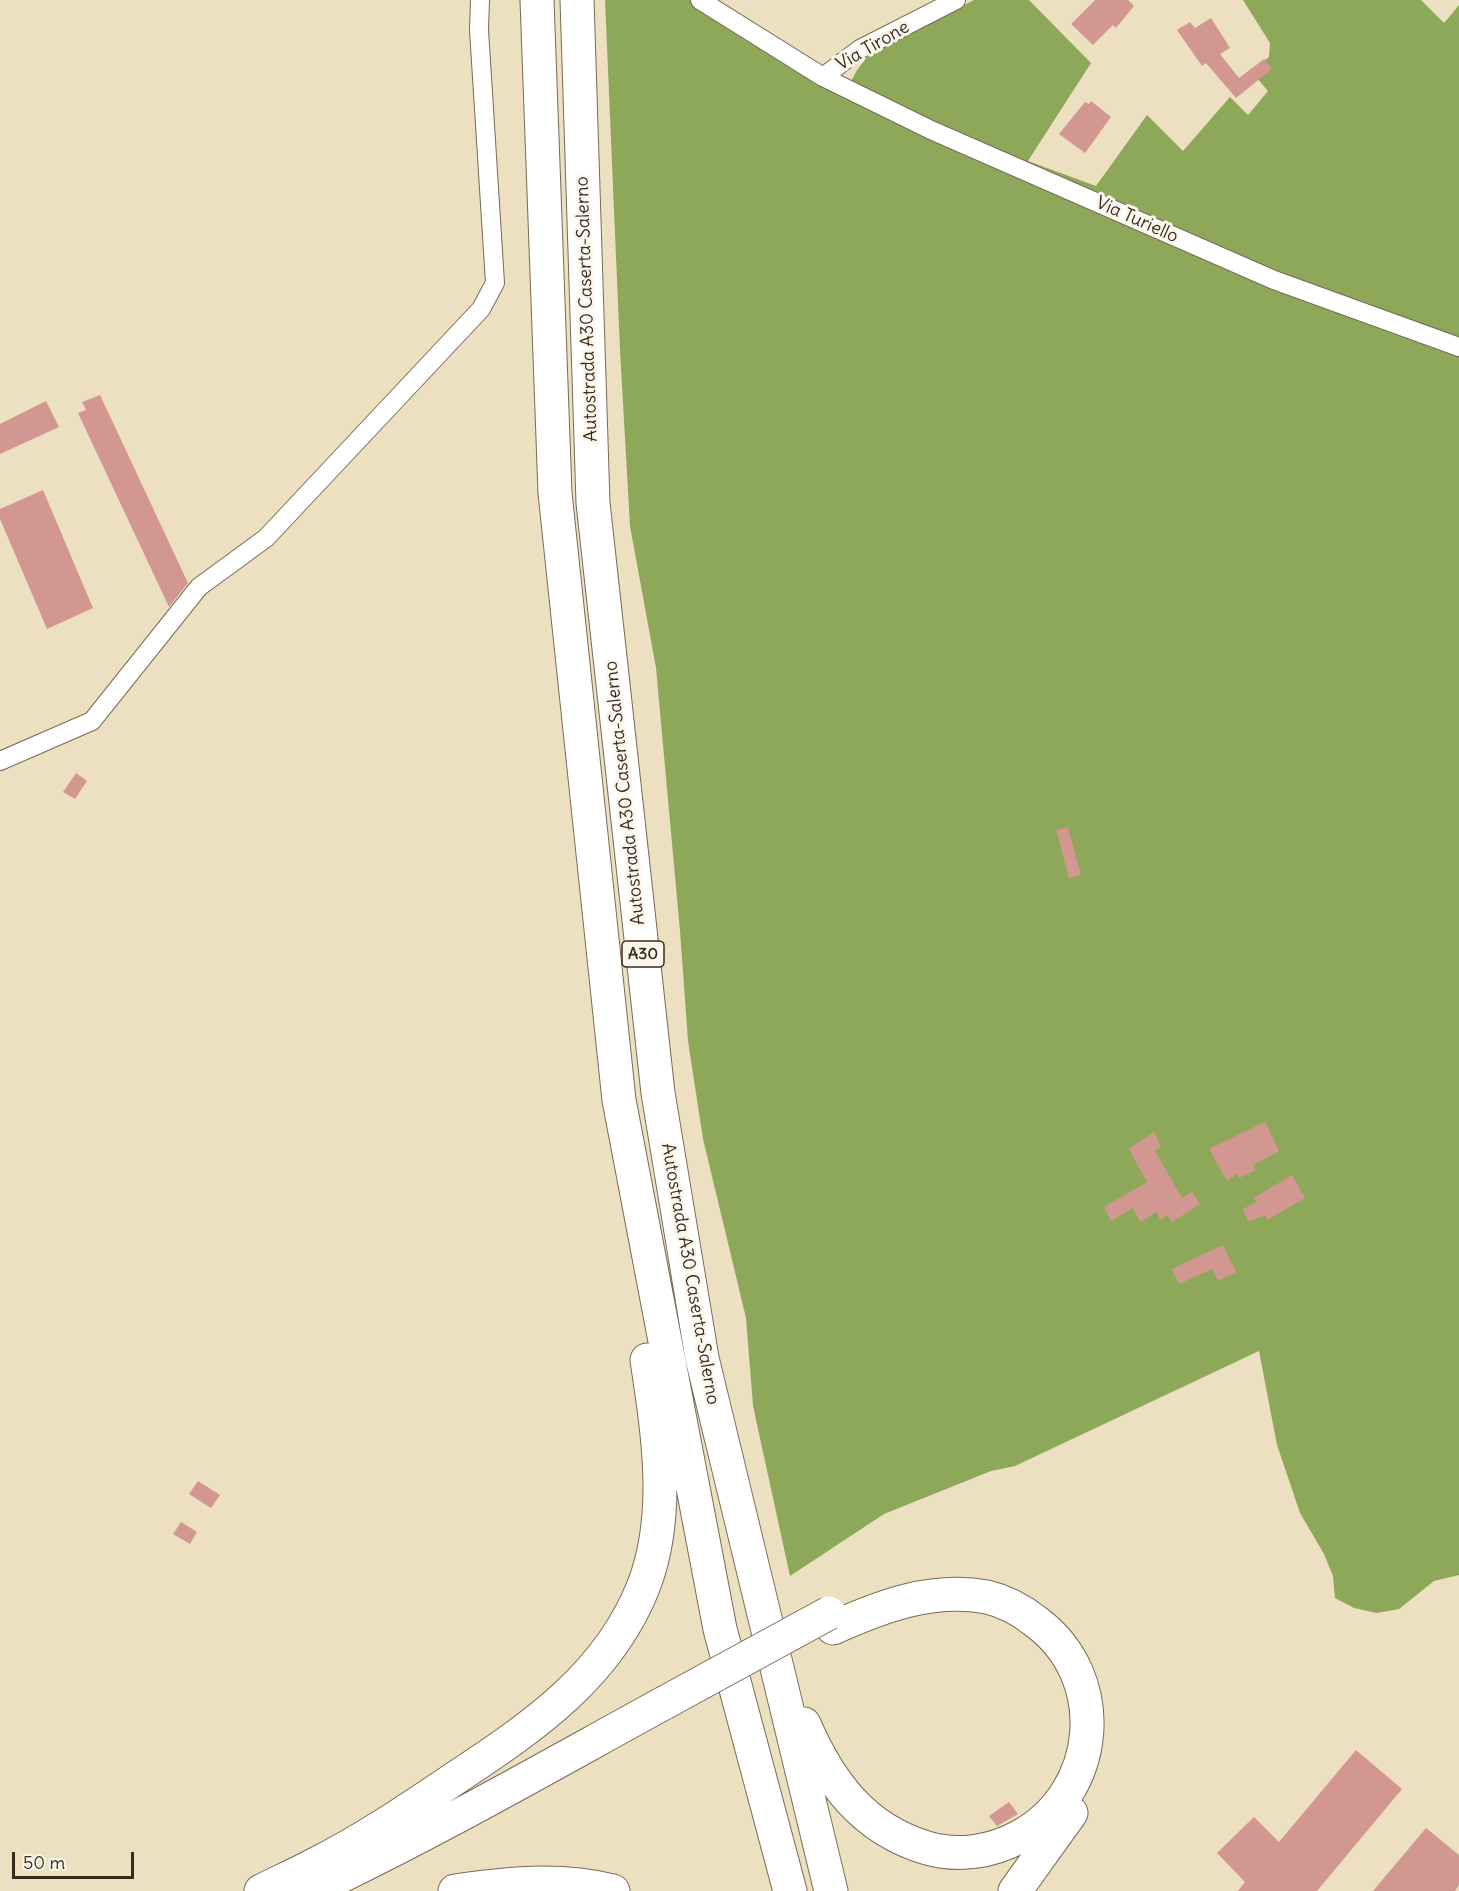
<!DOCTYPE html>
<style>
body{margin:0}
#map{position:relative;width:1459px;height:1891px;overflow:hidden;background:#ece0c0;font-family:Delius,sans-serif}
canvas{display:block}
.scale{position:absolute;left:12px;top:1852px;width:122px;height:27px;box-sizing:border-box;border:3px solid #3b2a1e;border-top:0;padding-left:8px;font-size:18px;line-height:21px;white-space:nowrap;color:#3b2a1e;-webkit-text-stroke:4px #fbf7ec;paint-order:stroke}
</style>
<div id="map">
<canvas width="1459" height="1891"></canvas>
<div class="scale">50 m</div>
</div>
<script>
const g = document.querySelector('canvas').getContext('2d');
g.lineJoin = 'round';
function fill(path, color) { g.fillStyle = color; g.fill(path, 'evenodd'); }
function strokePath(path, color, width, dash) { g.strokeStyle = color; g.lineWidth = width; g.lineCap = dash ? 'butt' : 'round'; g.setLineDash(dash || []); g.stroke(path); }
function drawText(font, color, halo, rows, align = 'center') {
  g.font = font + ' Delius,sans-serif'; g.lineWidth = 6; g.setLineDash([]); g.textBaseline = 'middle'; g.strokeStyle = halo; g.fillStyle = color; for (const [text, x, y, turn = 0] of rows) {
    g.save(); g.translate(x, y); g.rotate((+turn || 0) * Math.PI / 180); g.textAlign = isNaN(turn) ? turn : align; if (halo) g.strokeText(text, 0, 0); g.fillText(text, 0, 0); g.restore();
  }
}
fill(new Path2D(`
 M 605,0 L 697,0 L 845,93 L 857,70 L 871,52 L 974,0 L 1029,0 L 1091,63 L 1028,161 L 1096,186 L 1147,115 L 1183,151 L 1230,97 L 1248,115 L 1268,91 L 1251,71 L 1269,57 L 1270,43 L 1243,0 L 1421,0 L 1444,23 L 1459,5 L 1459,1575 L 1434,1581 L 1399,1609 L 1377,1613 L 1354,1608 L 1335,1598 L 1333,1576 L 1324,1554 L 1300,1513 L 1277,1445 L 1259,1351 L 1015,1466 L 991,1471 L 884,1514 L 790,1576 L 753,1406 L 746,1318 L 703,1139 L 688,1041 L 680,931 L 656,668 L 630,526 L 620,350 Z`), '#8ea85a');
fill(new Path2D(`
 M 1095,0 L 1128,0 L 1134,6 L 1116,28 L 1113,25 L 1093,45 L 1071,24 Z
 M 1211,18 L 1230,48 L 1220,54 L 1239,78 L 1264,59 L 1272,69 L 1236,98 L 1206,63 L 1202,66 L 1177,30 L 1190,22 L 1195,28 Z
 M 1091,101 L 1111,117 L 1085,153 L 1059,134 L 1085,102 L 1089,104 Z
 M 100,395 L 188,583 L 169,607 L 78,413 L 86,410 L 82,402 Z
 M 46,401 L 59,427 L 0,454 L 0,424 Z
 M 43,490 L 93,608 L 47,629 L 0,519 L 0,509 Z
 M 76,773 L 87,781 L 75,799 L 63,792 Z
 M 1068,827 L 1081,875 L 1069,878 L 1056,830 Z
 M 1265,1122 L 1279,1151 L 1253,1165 L 1256,1170 L 1239,1178 L 1237,1174 L 1227,1181 L 1209,1149 Z
 M 1154,1132 L 1161,1147 L 1155,1151 L 1182,1198 L 1192,1192 L 1200,1204 L 1172,1222 L 1167,1215 L 1160,1220 L 1157,1212 L 1140,1222 L 1133,1208 L 1111,1221 L 1104,1207 L 1147,1182 L 1129,1149 Z
 M 1292,1175 L 1305,1198 L 1267,1220 L 1265,1215 L 1248,1222 L 1243,1209 L 1257,1202 L 1254,1198 Z
 M 1223,1245 L 1236,1272 L 1218,1281 L 1212,1269 L 1179,1284 L 1172,1269 Z
 M 198,1481 L 220,1495 L 211,1508 L 189,1494 Z
 M 181,1522 L 197,1532 L 190,1544 L 173,1534 Z
 M 1356,1750 L 1402,1789 L 1317,1891 L 1238,1891 L 1245,1882 L 1217,1853 L 1254,1817 L 1279,1842 Z
 M 1009,1802 L 1018,1814 L 997,1826 L 989,1816 Z
 M 1426,1828 L 1459,1855 L 1459,1885 L 1455,1891 L 1373,1891 Z`), '#d39791');
const minor = new Path2D(`
 M 700,0 L 823,77 L 931,130 L 1274,280 L 1459,347
 M 823,77 L 860,49 L 956,0
 M 0,761 L 92,721 L 199,587 L 266,538 L 481,309 L 495,283 L 479,30 L 480,0`);
const motorway = new Path2D(`
 M 537,0 L 555,493 L 619,1100 L 720,1629 L 790,1891
 M 577,0 L 593,503 L 658,1093 L 702,1358 L 831,1891
 M 804,1724 C 829,1782 863,1829 927,1848 C 958,1857 991,1852 1019,1837 C 1101,1793 1112,1677 1035,1621 C 1021,1610 1004,1601 987,1597 C 932,1587 882,1606 833,1628
 M 261,1891 C 279,1882 297,1874 314,1865 C 364,1840 411,1808 457,1777 C 534,1726 609,1675 644,1585 C 671,1514 658,1433 647,1360
 M 310,1891 C 431,1834 547,1767 664,1703
 M 455,1891 C 508,1883 560,1878 613,1891
 M 1015,1891 L 1071,1813`);
strokePath(minor, '#796a57', 20);
strokePath(motorway, '#796a57', 35);
strokePath(minor, '#fff', 18);
strokePath(motorway, '#fff', 33);
const motorwayBridge = new Path2D(`
 M 664,1703 L 829,1613`);
strokePath(motorwayBridge, '#796a57', 35, []);
strokePath(motorwayBridge, '#fff', 33);
for (const [x, y, w] of [
 [643,954,42]
]) { const box = new Path2D(); box.roundRect(x - w / 2, y - 13, w, 26, 4.5); g.fillStyle = '#fbf7ec'; g.fill(box); strokePath(box, '#3b2a1e', 1.5); }
drawText('bold 16px', '#3b2a1e', null, [
 ["A30",643,954]
]);
drawText('18px', '#3b2a1e', '#fbf7ec', [
 ["Via Tirone",873,46,-30],
 ["Via Turiello",1137,220,24],
 ["Autostrada A30 Caserta-Salerno",587,309,-92],
 ["Autostrada A30 Caserta-Salerno",625,793,-96],
 ["Autostrada A30 Caserta-Salerno",690,1274,80]
]);
</script>
